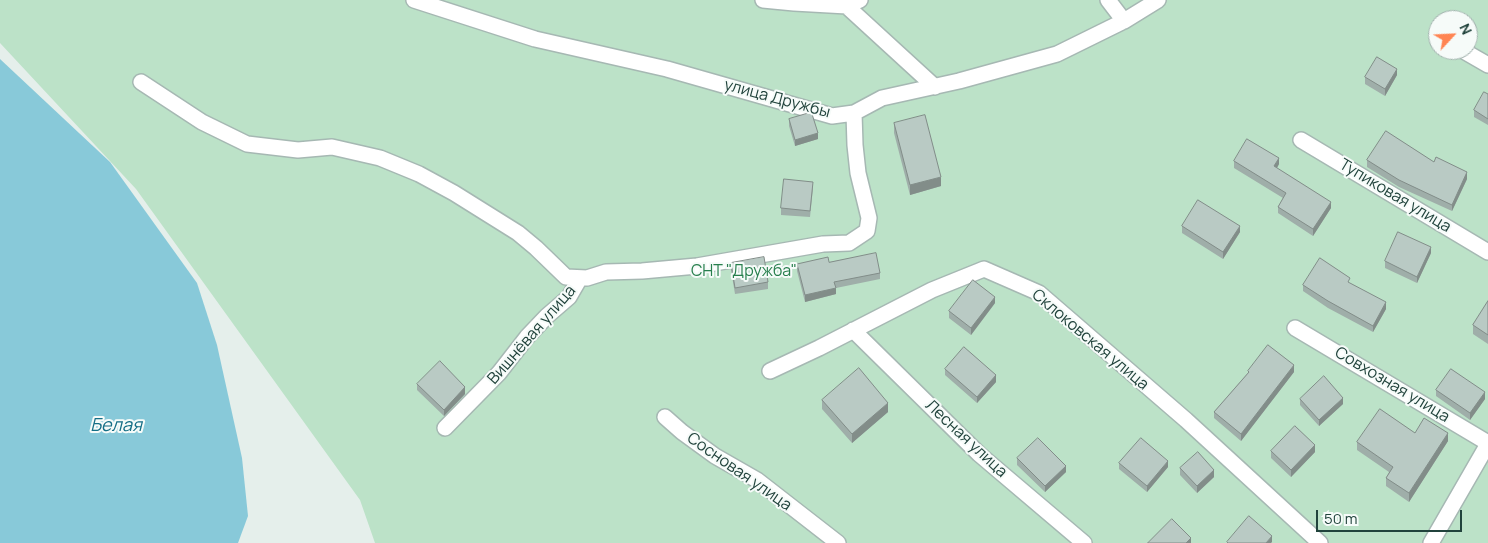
<!DOCTYPE html>
<meta charset="utf-8">
<style>
body{margin:0}
#map{position:relative;width:1488px;height:543px;overflow:hidden;background:#e5efeb;font-family:Manrope,sans-serif}
canvas{display:block}
.north{position:absolute;left:1428px;top:10px;width:50px;height:50px;box-sizing:border-box;background:#f6fbf9;border:1px solid #a1b1ad;border-radius:50%;rotate:65deg;font-size:14px;font-weight:700;line-height:20px;text-align:center;color:#21433c}
.north::after{content:'';display:block;margin:auto;width:18px;height:22px;background:#ff8553;clip-path:polygon(50% 0,100% 100%,50% 72%,0 100%)}
.scale{position:absolute;left:1316px;top:510px;width:146px;height:22px;box-sizing:border-box;border:2px solid #21433c;border-top:0;padding-left:6px;font-size:15px;line-height:18px;white-space:nowrap;color:#21433c;-webkit-text-stroke:4px #f6fbf9;paint-order:stroke}
</style>
<div id="map">
<canvas width="1488" height="543"></canvas>
<div class="north">N</div>
<div class="scale">50 m</div>
</div>
<script>
const g = document.querySelector('canvas').getContext('2d');
g.lineJoin = 'round';
function fill(path, color) { g.fillStyle = color; g.fill(path, 'evenodd'); }
function strokePath(path, color, width, dash) { g.strokeStyle = color; g.lineWidth = width; g.lineCap = dash ? 'butt' : 'round'; g.setLineDash(dash || []); g.stroke(path); }
function drawText(font, color, halo, rows, align = 'center') {
  g.font = font + ' Manrope,sans-serif'; g.lineWidth = 4; g.setLineDash([]); g.textBaseline = 'middle'; g.strokeStyle = halo; g.fillStyle = color; for (const [text, x, y, turn = 0] of rows) {
    g.save(); g.translate(x, y); g.rotate((+turn || 0) * Math.PI / 180); g.textAlign = isNaN(turn) ? turn : align; if (halo) g.strokeText(text, 0, 0); g.fillText(text, 0, 0); g.restore();
  }
}
fill(new Path2D(`
 M 0,0 L 1488,0 L 1488,543 L 375,543 L 360,500 L 136,189 L 0,43 ZM 1438,20 L 1468,20 L 1468,50 L 1438,50 Z`), '#bce2c8');
fill(new Path2D(`
 M 0,59 L 110,162 L 197,283 L 217,345 L 242,458 L 248,516 L 238,543 L 0,543 Z`), '#88c9d9');
const minor = new Path2D(`
 M 414,0 L 535,39 L 667,69 L 832,116 L 854,113 L 882,98 L 959,81 L 1057,54 L 1124,21 L 1158,0
 M 763,0 L 794,3 L 847,6 L 860,0
 M 840,0 L 935,87
 M 1108,0 L 1124,21
 M 1462,50 L 1488,65
 M 141,82 L 202,122 L 247,144 L 298,150 L 332,147 L 380,158 L 419,174 L 454,193 L 518,233 L 536,248 L 566,277 L 587,278 L 606,272 L 642,271 L 697,266 L 823,244 L 849,243 L 867,231 L 869,218 L 858,173 L 855,145 L 854,113
 M 1301,140 L 1488,252
 M 1295,328 L 1488,443
 M 853,330 L 979,454 L 1084,543
 M 770,371 L 819,348 L 932,290 L 984,269 L 1039,293 L 1186,420 L 1320,543
 M 665,417 L 682,432 L 715,456 L 757,480 L 838,543
 M 445,428 L 499,373 L 527,337 L 547,316 L 569,297 L 580,278
 M 1431,543 L 1488,444`);
strokePath(minor, '#a6b8b3', 18);
strokePath(minor, '#fff', 15);
fill(new Path2D(`
 M 1397,75 L 1385,96 L 1365,84 L 1365,77 Z
 M 1488,94 L 1488,125 L 1474,117 L 1474,110 Z
 M 789,119 L 818,139 L 795,146 L 789,126 Z
 M 894,123 L 941,186 L 910,195 L 894,133 Z
 M 1367,160 L 1467,179 L 1452,211 L 1399,187 L 1367,167 Z
 M 1234,161 L 1279,164 L 1277,168 L 1331,208 L 1313,236 L 1278,213 L 1278,207 L 1283,198 L 1234,168 Z
 M 813,188 L 810,217 L 781,215 L 781,208 Z
 M 1182,226 L 1240,232 L 1223,259 L 1182,233 Z
 M 1431,253 L 1417,283 L 1385,268 L 1385,261 Z
 M 829,262 L 880,273 L 880,279 L 836,288 L 836,294 L 805,302 L 797,271 L 797,264 Z
 M 731,263 L 768,282 L 768,289 L 735,294 L 731,270 Z
 M 1350,283 L 1386,309 L 1373,332 L 1328,308 L 1303,291 L 1303,285 Z
 M 1488,301 L 1488,344 L 1473,334 L 1473,325 Z
 M 995,303 L 971,335 L 949,318 L 949,311 Z
 M 945,369 L 996,382 L 977,403 L 945,375 Z
 M 1248,371 L 1294,372 L 1241,441 L 1214,418 L 1214,412 L 1248,373 Z
 M 417,384 L 465,394 L 444,416 L 417,390 Z
 M 1436,390 L 1485,399 L 1470,420 L 1436,396 Z
 M 1300,399 L 1343,404 L 1319,426 L 1300,405 Z
 M 822,400 L 888,412 L 852,443 L 822,409 Z
 M 1415,433 L 1448,441 L 1409,502 L 1386,486 L 1386,478 L 1389,472 L 1357,450 L 1357,442 Z
 M 1271,451 L 1315,452 L 1291,477 L 1271,458 Z
 M 1017,458 L 1066,472 L 1045,492 L 1017,465 Z
 M 1119,463 L 1168,467 L 1147,492 L 1119,469 Z
 M 1180,468 L 1214,477 L 1197,493 L 1180,475 Z`), '#9faea9');
fill(new Path2D(`
 M 1397,69 L 1397,75 L 1385,96 L 1385,89 Z
 M 818,133 L 818,139 L 795,146 L 795,140 Z
 M 1279,158 L 1279,164 L 1274,173 L 1274,166 Z
 M 1467,172 L 1467,179 L 1452,211 L 1452,205 Z
 M 941,177 L 941,186 L 910,195 L 910,185 Z
 M 1331,202 L 1331,208 L 1313,236 L 1313,229 Z
 M 1240,226 L 1240,232 L 1223,259 L 1223,252 Z
 M 1431,247 L 1431,253 L 1417,283 L 1417,277 Z
 M 836,288 L 836,294 L 805,302 L 805,295 Z
 M 995,297 L 995,303 L 971,335 L 971,328 Z
 M 1386,302 L 1386,309 L 1373,332 L 1373,326 Z
 M 1294,365 L 1294,372 L 1241,441 L 1241,434 Z
 M 996,375 L 996,382 L 977,403 L 977,397 Z
 M 465,387 L 465,394 L 444,416 L 444,410 Z
 M 1485,392 L 1485,399 L 1470,420 L 1470,413 Z
 M 1343,398 L 1343,404 L 1319,426 L 1319,420 Z
 M 888,403 L 888,412 L 852,443 L 852,434 Z
 M 1448,433 L 1448,441 L 1409,502 L 1409,493 Z
 M 1315,445 L 1315,452 L 1291,477 L 1291,470 Z
 M 1168,461 L 1168,467 L 1147,492 L 1147,486 Z
 M 1066,466 L 1066,472 L 1045,492 L 1045,486 Z
 M 1214,470 L 1214,477 L 1197,493 L 1197,486 Z
 M 1272,536 L 1272,542 L 1271,543 L 1266,543 Z
 M 1191,538 L 1191,543 L 1186,543 Z`), '#828d89');
const building = new Path2D(`
 M 1377,57 L 1397,69 L 1385,89 L 1365,77 Z
 M 1484,92 L 1488,94 L 1488,119 L 1474,110 Z
 M 809,113 L 812,114 L 818,133 L 795,140 L 789,119 Z
 M 925,115 L 941,177 L 910,185 L 894,123 Z
 M 1386,131 L 1434,162 L 1436,157 L 1467,172 L 1452,205 L 1399,180 L 1367,160 Z
 M 1247,139 L 1279,158 L 1274,166 L 1331,202 L 1313,229 L 1278,207 L 1286,193 L 1234,161 Z
 M 784,179 L 813,182 L 810,211 L 781,208 Z
 M 1198,200 L 1240,226 L 1223,252 L 1182,226 Z
 M 1398,232 L 1431,247 L 1417,277 L 1385,261 Z
 M 876,253 L 880,273 L 834,282 L 836,288 L 805,295 L 797,264 L 828,257 L 829,262 Z
 M 764,257 L 768,282 L 735,288 L 731,263 Z
 M 1320,258 L 1350,278 L 1348,282 L 1386,302 L 1373,326 L 1328,301 L 1303,285 Z
 M 973,280 L 995,297 L 971,328 L 949,311 Z
 M 1488,301 L 1488,335 L 1473,325 Z
 M 1268,345 L 1294,365 L 1241,434 L 1214,412 L 1249,372 L 1248,371 Z
 M 964,347 L 996,375 L 977,397 L 945,369 Z
 M 440,361 L 465,387 L 444,410 L 417,384 Z
 M 859,368 L 888,403 L 852,434 L 822,400 Z
 M 1451,369 L 1485,392 L 1470,413 L 1436,390 Z
 M 1324,376 L 1343,398 L 1319,420 L 1300,399 Z
 M 1380,409 L 1415,433 L 1424,418 L 1448,433 L 1409,493 L 1386,478 L 1393,467 L 1357,442 Z
 M 1295,426 L 1315,445 L 1291,470 L 1271,451 Z
 M 1038,438 L 1066,466 L 1045,486 L 1017,458 Z
 M 1141,438 L 1168,461 L 1147,486 L 1119,463 Z
 M 1198,452 L 1214,470 L 1197,486 L 1180,468 Z
 M 1249,516 L 1272,536 L 1266,543 L 1228,543 L 1227,542 Z
 M 1172,519 L 1191,538 L 1186,543 L 1148,543 Z`);
fill(building, '#b9cac4');
strokePath(building, '#828d89', 1);
drawText('16px', '#21433c', '#f6fbf9', [
 ["улица Дружбы",777,99,15],
 ["Тупиковая улица",1395,196,31],
 ["Вишнёвая улица",532,335,-49],
 ["Склоковская улица",1090,340,40],
 ["Совхозная улица",1392,385,31],
 ["Лесная улица",966,439,43],
 ["Сосновая улица",739,472,35]
]);
drawText('16px', '#277f4d', '#f6fbf9', [
 ["СНТ \"Дружба\"",744,272]
]);
drawText('italic 18px', '#146e86', '#f6fbf9', [
 ["Белая",116,426]
]);
</script>
